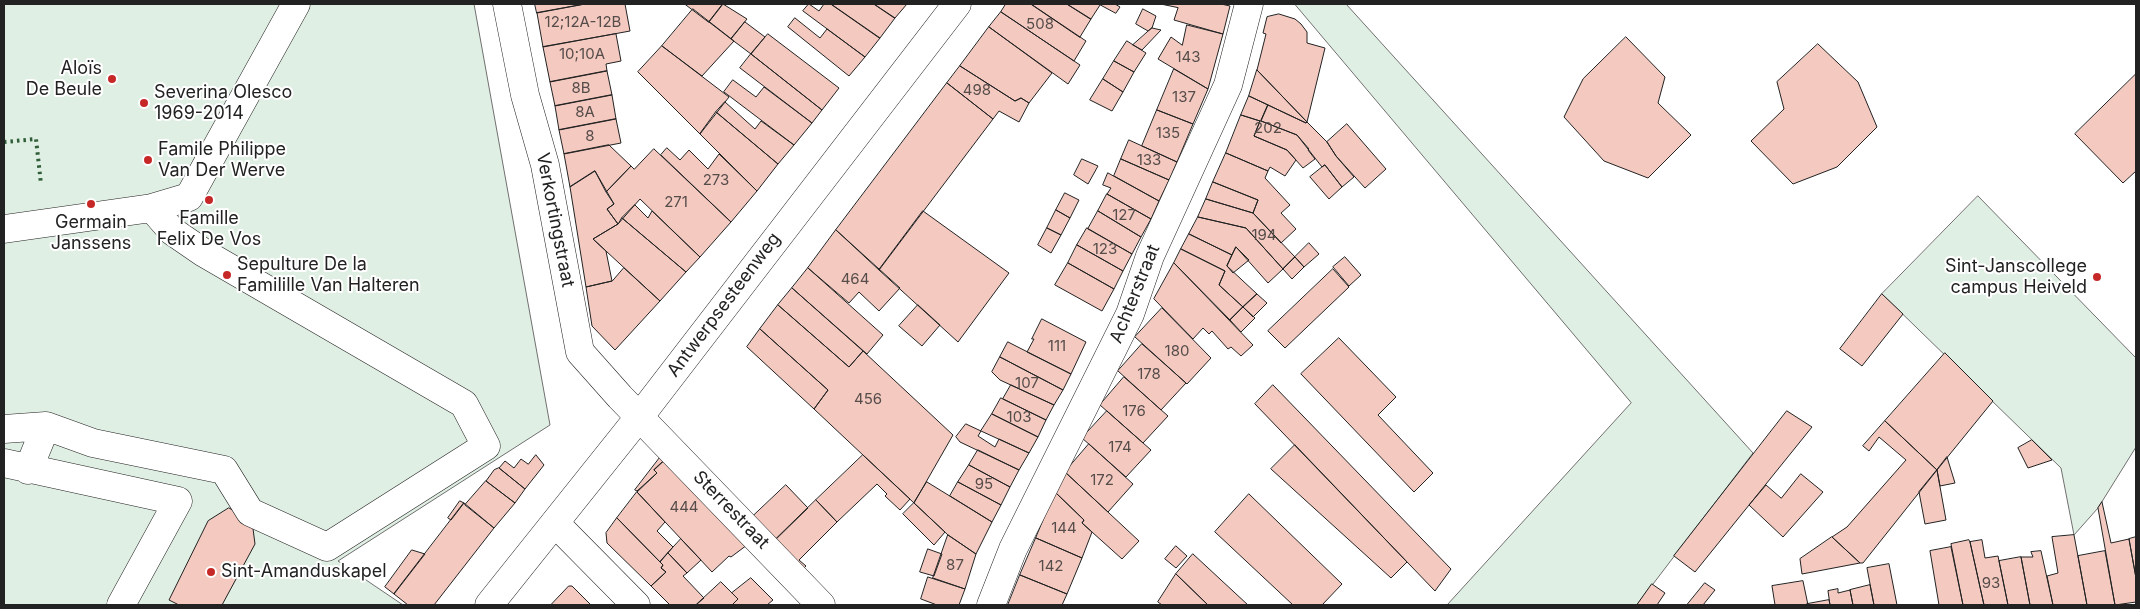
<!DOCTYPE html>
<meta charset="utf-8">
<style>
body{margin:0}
#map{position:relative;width:2140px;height:609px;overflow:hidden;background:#fff;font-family:Inter,sans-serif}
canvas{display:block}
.frame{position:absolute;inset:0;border:5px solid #222;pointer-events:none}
</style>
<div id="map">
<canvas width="2140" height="609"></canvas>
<div class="frame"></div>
</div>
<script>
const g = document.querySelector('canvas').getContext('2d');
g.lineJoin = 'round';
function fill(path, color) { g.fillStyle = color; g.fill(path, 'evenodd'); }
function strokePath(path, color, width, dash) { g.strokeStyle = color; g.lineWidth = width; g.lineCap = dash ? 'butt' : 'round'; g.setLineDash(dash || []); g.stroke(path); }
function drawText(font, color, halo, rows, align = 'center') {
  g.font = font + ' Inter,sans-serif'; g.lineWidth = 4; g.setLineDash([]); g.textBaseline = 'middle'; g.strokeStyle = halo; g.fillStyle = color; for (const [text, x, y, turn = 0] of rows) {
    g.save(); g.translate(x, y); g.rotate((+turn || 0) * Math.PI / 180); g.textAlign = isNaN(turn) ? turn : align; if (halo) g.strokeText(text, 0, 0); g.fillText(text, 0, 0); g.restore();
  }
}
const green = new Path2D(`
 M 4,4 L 474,4 L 550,425 L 338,561 L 403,605 L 4,605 Z
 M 1295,4 L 1346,4 L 1753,453 L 1637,605 L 1447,605 L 1631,403 Z
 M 1978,196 L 2136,358 L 2136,447 L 2098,508 L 2074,535 L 2061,468 L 1882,294 Z`);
fill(green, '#e0efe3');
strokePath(green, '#6f6f6f', 1);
const building = new Path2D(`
 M 535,4 L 585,4 L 537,13 Z
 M 585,4 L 625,4 L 630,31 L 543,47 L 537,13 Z
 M 685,4 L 723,4 L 709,22 Z
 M 723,4 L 747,19 L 731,39 L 709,22 Z
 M 809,4 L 819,11 L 824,4 L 831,4 L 880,38 L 865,57 L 803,11 Z
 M 831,4 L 874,4 L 895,18 L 880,38 Z
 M 874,4 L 907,4 L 895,18 Z
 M 1006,4 L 1031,4 L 1086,41 L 1074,61 L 1001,12 Z
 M 1031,4 L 1067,4 L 1091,19 L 1080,37 Z
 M 1067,4 L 1099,4 L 1100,5 L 1091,19 Z
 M 1099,4 L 1115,4 L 1120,7 L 1116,13 Z
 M 1161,4 L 1221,4 L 1230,6 L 1223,34 L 1174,20 L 1178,8 Z
 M 693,9 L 734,41 L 702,76 L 662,46 Z
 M 1143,9 L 1156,16 L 1152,28 L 1148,31 L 1136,24 Z
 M 1001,12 L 1080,65 L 1068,84 L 989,27 Z
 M 1279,14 L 1295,19 L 1301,24 L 1307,32 L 1307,43 L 1325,48 L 1307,122 L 1257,70 L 1266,34 L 1263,33 L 1267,17 Z
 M 795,18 L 820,38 L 827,29 L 865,57 L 849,76 L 788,27 Z
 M 745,22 L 765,37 L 751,54 L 731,39 Z
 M 1187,25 L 1223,34 L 1208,89 L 1158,59 L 1171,37 L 1182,45 Z
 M 989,27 L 1052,73 L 1029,103 L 1021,98 L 1015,101 L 960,66 Z
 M 1152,28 L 1161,30 L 1142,50 L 1133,45 Z
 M 616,34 L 621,61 L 606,64 L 607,71 L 550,82 L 543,47 Z
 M 768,34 L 839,88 L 822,110 L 751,54 Z
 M 1626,37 L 1665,77 L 1658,103 L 1691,135 L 1648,178 L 1604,161 L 1564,117 L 1583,79 Z
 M 1127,41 L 1146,53 L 1134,72 L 1114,61 Z
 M 1818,44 L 1858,82 L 1877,127 L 1837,167 L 1793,184 L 1751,141 L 1784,109 L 1777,82 Z
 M 662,46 L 729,97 L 700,134 L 638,72 Z
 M 751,54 L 822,110 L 812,123 L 740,68 Z
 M 1114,61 L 1134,72 L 1123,92 L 1103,79 Z
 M 960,66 L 1015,101 L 1021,98 L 1029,103 L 1019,122 L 999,111 L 993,119 L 947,83 Z
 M 1174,69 L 1208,89 L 1193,124 L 1157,110 Z
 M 1257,70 L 1307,122 L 1306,123 L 1249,96 Z
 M 607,71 L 612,95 L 555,106 L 550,82 Z
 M 2136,74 L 2136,171 L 2123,183 L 2075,134 Z
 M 1103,79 L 1123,92 L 1112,111 L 1090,100 Z
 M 733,80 L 756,97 L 764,87 L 812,123 L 794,145 L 724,92 Z
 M 947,83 L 993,119 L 879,270 L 836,230 Z
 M 612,95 L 616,119 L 559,130 L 555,106 Z
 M 1249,96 L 1268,105 L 1261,121 L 1297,135 L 1309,149 L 1308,150 L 1315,159 L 1303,168 L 1287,150 L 1254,136 L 1260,121 L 1241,115 Z
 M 725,102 L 755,129 L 761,121 L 794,145 L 778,164 L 716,112 Z
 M 1268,105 L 1306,123 L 1307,122 L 1327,142 L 1336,156 L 1354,177 L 1342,187 L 1325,165 L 1322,167 L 1297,135 L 1261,121 Z
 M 1157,110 L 1193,124 L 1177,162 L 1142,146 Z
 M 716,112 L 778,164 L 757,191 L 700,134 Z
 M 1241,115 L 1260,121 L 1254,136 L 1287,150 L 1296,160 L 1285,176 L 1270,167 L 1268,171 L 1226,153 Z
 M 616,119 L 621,143 L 564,154 L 559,130 Z
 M 1347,124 L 1386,169 L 1365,188 L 1336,156 L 1327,142 Z
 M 1129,140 L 1177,162 L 1169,180 L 1121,159 Z
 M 609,145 L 631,166 L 606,192 L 595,171 L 570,187 L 564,154 Z
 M 667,148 L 680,160 L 689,150 L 708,169 L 719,154 L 757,191 L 731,222 L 661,155 Z
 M 654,149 L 731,222 L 700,257 L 640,199 L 618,224 L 607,209 L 614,204 L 606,192 L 631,166 L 634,169 Z
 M 1226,153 L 1268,171 L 1265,178 L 1290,205 L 1281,213 L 1296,229 L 1281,243 L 1253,213 L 1258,200 L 1213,182 Z
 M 1082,159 L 1098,166 L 1088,184 L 1074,175 Z
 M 1121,159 L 1169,180 L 1159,201 L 1114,176 Z
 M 1325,165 L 1342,187 L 1329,199 L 1310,177 Z
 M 595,171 L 614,204 L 607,209 L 618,224 L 593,239 L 606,251 L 612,281 L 586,287 L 570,187 Z
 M 1108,173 L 1159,201 L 1151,219 L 1107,194 L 1111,188 L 1103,185 Z
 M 1213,182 L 1258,200 L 1253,213 L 1206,199 Z
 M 1065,193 L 1079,200 L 1070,218 L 1056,210 Z
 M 1107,194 L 1151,219 L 1141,237 L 1098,211 Z
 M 1206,199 L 1253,213 L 1295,257 L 1283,269 L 1246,228 L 1198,217 Z
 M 635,205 L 648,218 L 652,211 L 700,257 L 686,272 L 622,218 Z
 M 1056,210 L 1070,218 L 1061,235 L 1047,228 Z
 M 923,211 L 1009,273 L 958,342 L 879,270 Z
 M 1098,211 L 1141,237 L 1132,254 L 1088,229 Z
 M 1198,217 L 1246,228 L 1283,269 L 1268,283 L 1236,247 L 1232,255 L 1189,234 Z
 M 622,218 L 686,272 L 660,301 L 593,239 L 618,224 Z
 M 1047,228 L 1061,235 L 1051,253 L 1038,245 Z
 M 1087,228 L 1132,254 L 1123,271 L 1077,245 Z
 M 836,230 L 900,288 L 879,311 L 859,292 L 849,303 L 808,268 Z
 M 1189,234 L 1232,255 L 1227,266 L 1257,294 L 1243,307 L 1219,285 L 1225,271 L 1181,249 Z
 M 1309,243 L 1319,254 L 1304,267 L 1295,257 Z
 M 1077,245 L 1123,271 L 1114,289 L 1068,263 Z
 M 1236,247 L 1249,260 L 1233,273 L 1227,266 Z
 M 1181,249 L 1225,271 L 1219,285 L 1243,307 L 1230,320 L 1174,263 Z
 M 1295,257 L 1304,267 L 1292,279 L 1283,269 Z
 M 1345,257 L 1361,275 L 1349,286 L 1333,267 Z
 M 1068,263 L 1114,289 L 1102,311 L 1055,285 Z
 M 1174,263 L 1253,345 L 1241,356 L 1231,347 L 1228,349 L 1212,331 L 1209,334 L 1203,328 L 1193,339 L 1154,299 Z
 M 624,268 L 660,301 L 615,350 L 592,326 L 586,287 L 612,281 Z
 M 808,268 L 883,335 L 867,354 L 792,288 Z
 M 1333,269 L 1349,287 L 1285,348 L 1268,331 Z
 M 792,288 L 863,351 L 849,367 L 778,305 Z
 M 1257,294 L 1267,303 L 1253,317 L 1243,307 Z
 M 1882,294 L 1903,314 L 1862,366 L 1840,349 Z
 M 778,305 L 849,367 L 863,351 L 953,435 L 914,503 L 814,409 L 828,390 L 760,329 Z
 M 918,305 L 940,325 L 922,346 L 899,326 Z
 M 1243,307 L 1255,318 L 1241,332 L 1230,320 Z
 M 1162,308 L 1211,358 L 1187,384 L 1135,337 Z
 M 1042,319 L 1086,342 L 1071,374 L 1027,352 L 1034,339 L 1032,339 Z
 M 760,329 L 828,390 L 814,409 L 747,347 Z
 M 1339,338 L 1396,397 L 1378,415 L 1433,473 L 1414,492 L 1301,374 Z
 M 1008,342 L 1071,374 L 1063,390 L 1000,357 Z
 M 1142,344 L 1186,383 L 1161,410 L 1118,371 Z
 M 1945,353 L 1993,401 L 1937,470 L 1885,421 Z
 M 1000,357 L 1063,390 L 1054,405 L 1000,380 L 992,372 Z
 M 1124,377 L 1168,416 L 1143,443 L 1100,405 Z
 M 1011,385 L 1054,405 L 1046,420 L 1003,399 Z
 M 1273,385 L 1451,569 L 1435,591 L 1255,404 Z
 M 1001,398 L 1046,420 L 1038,437 L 992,414 Z
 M 1107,411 L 1151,450 L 1126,477 L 1082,438 Z
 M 1787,411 L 1812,427 L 1695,572 L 1674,556 Z
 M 992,414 L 1038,437 L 1029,453 L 981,431 Z
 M 1885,421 L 1937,470 L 1863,563 L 1860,563 L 1832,537 L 1847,527 L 1906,460 L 1879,437 L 1869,451 L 1863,446 Z
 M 966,424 L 981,431 L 978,436 L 995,447 L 999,439 L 1029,453 L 1019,470 L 960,442 L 956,437 Z
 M 2032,440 L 2052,460 L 2028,468 L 2018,448 Z
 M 1089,444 L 1133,484 L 1108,512 L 1065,472 Z
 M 1295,445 L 1407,562 L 1391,578 L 1271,469 Z
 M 978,450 L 1019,470 L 1010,487 L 969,465 Z
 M 665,451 L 668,457 L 654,470 L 657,473 L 637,491 L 635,490 Z
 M 536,455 L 544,465 L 525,489 L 499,468 L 505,461 L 514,468 L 521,459 L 528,464 Z
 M 863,455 L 910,499 L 900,510 L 885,496 L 887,494 L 877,484 L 837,522 L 816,500 Z
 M 668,457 L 751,542 L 731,557 L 729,556 L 712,572 L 637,492 L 657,473 L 654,470 Z
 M 1947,457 L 1955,483 L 1940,486 L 1937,470 Z
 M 969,465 L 1010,487 L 1001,505 L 958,482 Z
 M 499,468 L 525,489 L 515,503 L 486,481 L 494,470 Z
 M 1937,470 L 1946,520 L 1925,524 L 1919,492 Z
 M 1065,472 L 1139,541 L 1122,559 L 1082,523 L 1084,520 L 1055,492 Z
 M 1801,474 L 1823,492 L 1783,537 L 1749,505 L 1766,485 L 1781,498 Z
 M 486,481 L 515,503 L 494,528 L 465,505 Z
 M 927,482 L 992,522 L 976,554 L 948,535 L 914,503 Z
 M 958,482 L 1001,505 L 992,522 L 950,496 Z
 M 786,485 L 808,508 L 771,544 L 749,520 Z
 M 637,492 L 665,522 L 657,531 L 673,547 L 660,562 L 617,518 Z
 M 1055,492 L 1084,520 L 1082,523 L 1092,532 L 1082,558 L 1036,538 Z
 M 1249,494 L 1342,584 L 1322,605 L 1293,605 L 1215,532 Z
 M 816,500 L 837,522 L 799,560 L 806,566 L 799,573 L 771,544 Z
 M 460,501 L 464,503 L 451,520 L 448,518 Z
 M 2102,502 L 2111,543 L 2129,539 L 2136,578 L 2136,602 L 2115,605 L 2098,508 Z
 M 464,503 L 494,528 L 434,605 L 408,605 L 394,594 Z
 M 914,503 L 945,532 L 934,545 L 903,514 Z
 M 229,508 L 252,521 L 255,544 L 222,605 L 179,605 L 169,600 L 208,521 Z
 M 617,518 L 663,565 L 661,568 L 666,572 L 651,586 L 607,543 L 606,533 Z
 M 948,535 L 976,554 L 965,589 L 933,578 Z
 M 2074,535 L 2087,605 L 2053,605 L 2047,576 L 2058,573 L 2052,537 Z
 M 1832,537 L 1860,563 L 1802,574 L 1800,559 Z
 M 2136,537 L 2136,578 L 2129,539 Z
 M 1036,538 L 1082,558 L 1067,594 L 1020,575 Z
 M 681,539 L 701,560 L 687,573 L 668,553 Z
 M 1969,540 L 1970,542 L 1984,605 L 1963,605 L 1951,544 Z
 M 1982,540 L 1985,558 L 1998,556 L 2008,605 L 1984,605 L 1970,542 Z
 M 1176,546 L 1187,556 L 1176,568 L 1165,559 Z
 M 1951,547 L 1963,605 L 1939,605 L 1930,551 Z
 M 928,549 L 942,554 L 934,576 L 920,572 Z
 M 412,550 L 425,554 L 394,594 L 385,587 Z
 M 2041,551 L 2053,605 L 2030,605 L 2021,557 L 2033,557 L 2031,552 Z
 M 2105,551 L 2115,605 L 2087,605 L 2078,556 Z
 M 668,553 L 687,573 L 683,576 L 704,598 L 696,605 L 670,605 L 651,586 L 666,572 L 661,568 L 663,565 L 660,562 Z
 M 1193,554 L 1248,605 L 1208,605 L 1176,574 Z
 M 2021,557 L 2030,605 L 2008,605 L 1999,561 Z
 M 1889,564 L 1897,605 L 1874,605 L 1867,568 Z
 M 1176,574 L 1208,605 L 1162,605 L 1158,602 Z
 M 1020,575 L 1067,594 L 1062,605 L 1008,605 Z
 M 928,577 L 965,589 L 959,605 L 937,605 L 921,599 Z
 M 751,578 L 773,600 L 767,605 L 732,605 L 738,599 L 732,593 Z
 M 1803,581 L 1808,605 L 1775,605 L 1772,586 Z
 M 721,582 L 738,599 L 732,605 L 696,605 Z
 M 1705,583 L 1715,590 L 1703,605 L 1687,605 Z
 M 1652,584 L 1665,593 L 1657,605 L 1637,605 Z
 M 1870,585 L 1874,605 L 1853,605 L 1850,590 Z
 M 569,586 L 572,586 L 591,605 L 551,605 Z
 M 1838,589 L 1838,593 L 1850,590 L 1853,605 L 1830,605 L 1828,591 Z
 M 1829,600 L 1830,605 L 1808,605 L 1807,604 Z`);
fill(building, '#f3c9c0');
strokePath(building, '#222', 1);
const minor = new Path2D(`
 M 507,4 L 525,95 L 545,165 L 580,352 L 620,397 L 821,605
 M 4,229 L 152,208 L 189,197 L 296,4
 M 4,429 L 46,426 L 93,443 L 224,470 L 250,512 L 327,547 L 486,446 L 464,404 L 204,253 L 172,231 L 152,208
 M 4,463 L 178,501 L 121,605
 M 28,470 L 46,426
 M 555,523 L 636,605
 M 991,605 L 1013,549 L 1130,314 L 1150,256 L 1228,85 L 1249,4`);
const major = new Path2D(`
 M 489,605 L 640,416 L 957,4`);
strokePath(minor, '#222', 29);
strokePath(major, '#222', 29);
strokePath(minor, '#fff', 28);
strokePath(major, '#fff', 28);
strokePath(new Path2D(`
 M 4,142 L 36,139 L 41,184`), '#2f5e38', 4, [2.5, 4]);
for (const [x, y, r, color] of [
 [112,79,5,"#c62828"],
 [144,103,5,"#c62828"],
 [148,160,5,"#c62828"],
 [209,200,5,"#c62828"],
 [91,204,5,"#c62828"],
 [227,275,5,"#c62828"],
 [2097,277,5,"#c62828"],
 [211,572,5,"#c62828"]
]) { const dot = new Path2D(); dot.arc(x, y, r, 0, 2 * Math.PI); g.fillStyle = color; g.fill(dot); strokePath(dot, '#fff', 2); }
drawText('15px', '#564c4a', null, [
 ["12;12A-12B",583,22],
 ["508",1040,24],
 ["10;10A",582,54],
 ["143",1188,57],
 ["8B",581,88],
 ["498",977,90],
 ["137",1184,97],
 ["8A",585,112],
 ["202",1268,128],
 ["135",1168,133],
 ["8",590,136],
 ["133",1149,160],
 ["273",716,180],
 ["271",676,202],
 ["127",1124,215],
 ["194",1264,235],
 ["123",1105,249],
 ["464",855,279],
 ["111",1057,346],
 ["180",1177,351],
 ["178",1149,374],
 ["107",1027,383],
 ["456",868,399],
 ["176",1134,411],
 ["103",1019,417],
 ["174",1120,447],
 ["172",1102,480],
 ["95",984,484],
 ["444",684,507],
 ["144",1064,528],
 ["87",955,565],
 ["142",1051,566],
 ["93",1991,583]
]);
drawText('18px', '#222', '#fff', [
 ["Aloïs",102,69,"right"],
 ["De Beule",102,90,"right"],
 ["Severina Olesco",154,93],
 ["1969-2014",154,114],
 ["Famile Philippe",158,150],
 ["Van Der Werve",158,171],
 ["Famille",209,219,"center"],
 ["Felix De Vos",209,240,"center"],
 ["Germain",91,223,"center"],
 ["Janssens",91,244,"center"],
 ["Sepulture De la",237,265],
 ["Familille Van Halteren",237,286],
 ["Sint-Janscollege",2087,267,"right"],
 ["campus Heiveld",2087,288,"right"],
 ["Sint-Amanduskapel",221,572]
], 'left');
drawText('18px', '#222', '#fff', [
 ["Verkortingstraat",555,220,79],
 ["Achterstraat",1135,294,-68],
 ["Antwerpsesteenweg",724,305,-53],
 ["Sterrestraat",731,510,46]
]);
</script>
